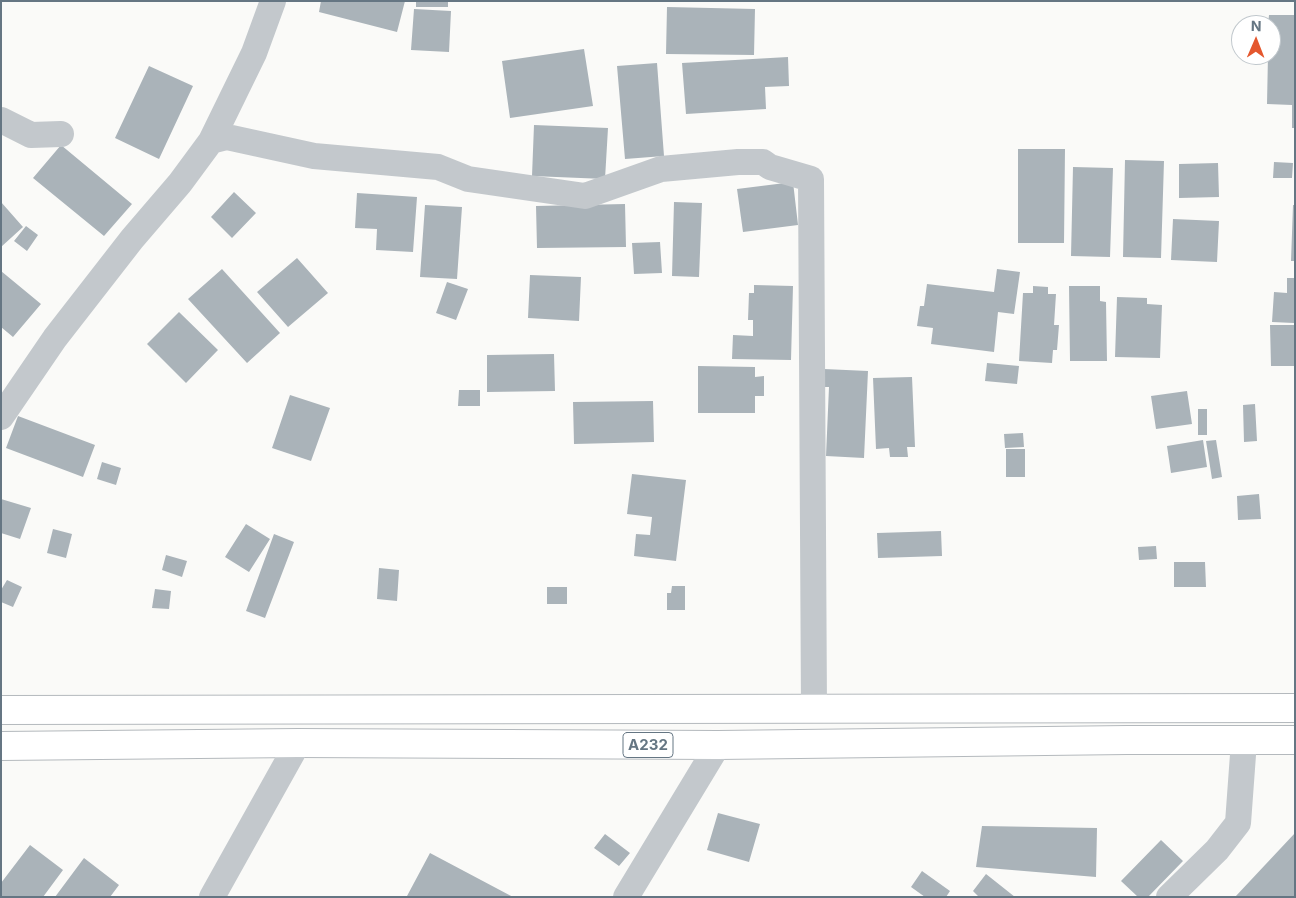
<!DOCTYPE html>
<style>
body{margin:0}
#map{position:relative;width:1296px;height:898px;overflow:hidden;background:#fafaf8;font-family:Inter,sans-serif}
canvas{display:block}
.frame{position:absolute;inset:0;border:2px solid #657683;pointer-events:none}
.north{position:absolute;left:1231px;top:15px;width:50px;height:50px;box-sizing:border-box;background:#fff;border:1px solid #c1c8cd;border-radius:50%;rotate:1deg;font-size:14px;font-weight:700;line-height:20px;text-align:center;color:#657683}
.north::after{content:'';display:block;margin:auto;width:18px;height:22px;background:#e4572e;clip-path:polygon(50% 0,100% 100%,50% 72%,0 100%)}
</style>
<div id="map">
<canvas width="1296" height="898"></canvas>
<div class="frame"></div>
<div class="north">N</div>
</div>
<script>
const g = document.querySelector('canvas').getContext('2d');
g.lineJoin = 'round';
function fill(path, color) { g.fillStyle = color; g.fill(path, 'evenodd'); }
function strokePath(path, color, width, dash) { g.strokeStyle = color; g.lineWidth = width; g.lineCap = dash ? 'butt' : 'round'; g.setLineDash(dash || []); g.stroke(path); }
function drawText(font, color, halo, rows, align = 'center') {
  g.font = font + ' Inter,sans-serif'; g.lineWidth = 5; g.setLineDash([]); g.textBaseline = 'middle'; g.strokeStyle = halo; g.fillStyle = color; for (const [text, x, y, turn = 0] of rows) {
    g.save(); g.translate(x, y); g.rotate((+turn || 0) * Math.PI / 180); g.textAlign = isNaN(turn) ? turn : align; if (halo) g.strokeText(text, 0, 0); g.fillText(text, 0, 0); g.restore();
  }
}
fill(new Path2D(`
 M 321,1 L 405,1 L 397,32 L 319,12 Z
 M 416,1 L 448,1 L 448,7 L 416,7 Z
 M 667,7 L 755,9 L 754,55 L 666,54 Z
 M 414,9 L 451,11 L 449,52 L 411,50 Z
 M 1269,15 L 1295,15 L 1295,128 L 1292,128 L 1292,105 L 1267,104 L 1268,55 L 1271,55 L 1271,25 L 1268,25 Z
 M 584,49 L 593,106 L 510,118 L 502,61 Z
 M 788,57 L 789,86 L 765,87 L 766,109 L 686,114 L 682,63 Z
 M 657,63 L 664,156 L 625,159 L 617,66 Z
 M 149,66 L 193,86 L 159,159 L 115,138 Z
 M 534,125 L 608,128 L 605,179 L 532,176 Z
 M 61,145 L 132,204 L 104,236 L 33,178 Z
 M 1018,149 L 1065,149 L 1064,243 L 1018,243 Z
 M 1125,160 L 1164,161 L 1161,258 L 1123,257 Z
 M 1274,162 L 1293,163 L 1292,178 L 1273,178 Z
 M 1218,163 L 1219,197 L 1179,198 L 1179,164 Z
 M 1073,167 L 1113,168 L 1110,257 L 1071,256 Z
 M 793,182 L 798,225 L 743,232 L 737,189 Z
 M 234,192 L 256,213 L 232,238 L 211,217 Z
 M 357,193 L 417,197 L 413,252 L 376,250 L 377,229 L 355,228 Z
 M 1,202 L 23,227 L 1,247 Z
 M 674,202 L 702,203 L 699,277 L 672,276 Z
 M 625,204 L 626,247 L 537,248 L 536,206 Z
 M 425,205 L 462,207 L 457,279 L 420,277 Z
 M 1293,205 L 1295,205 L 1295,261 L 1291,261 Z
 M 1173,219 L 1219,221 L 1217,262 L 1171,260 Z
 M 26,226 L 38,235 L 27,251 L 14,241 Z
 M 660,242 L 662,273 L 634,274 L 632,243 Z
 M 297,258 L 328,293 L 288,327 L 257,292 Z
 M 222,269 L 280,333 L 247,363 L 188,299 Z
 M 997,269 L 1020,272 L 1014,314 L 998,312 L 994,352 L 931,344 L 933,328 L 917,326 L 920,306 L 924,306 L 927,284 L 994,292 Z
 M 1,271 L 41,304 L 13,337 L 1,327 Z
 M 530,275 L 581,277 L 579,321 L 528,318 Z
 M 1287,278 L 1295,278 L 1294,323 L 1272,322 L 1274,292 L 1287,293 Z
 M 447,282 L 468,289 L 456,320 L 436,313 Z
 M 754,285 L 793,286 L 791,360 L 732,359 L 733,335 L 753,336 L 753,320 L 748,320 L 749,293 L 754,293 Z
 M 1033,286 L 1048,287 L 1048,294 L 1056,294 L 1054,325 L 1059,325 L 1057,350 L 1053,350 L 1052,363 L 1019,361 L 1023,293 L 1033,293 Z
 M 1069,286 L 1100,286 L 1100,301 L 1106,302 L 1107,361 L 1070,361 Z
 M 1117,297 L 1147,298 L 1147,304 L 1162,305 L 1160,358 L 1115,357 Z
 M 179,312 L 218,350 L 186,383 L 147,344 Z
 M 1270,325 L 1295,325 L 1295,366 L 1271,366 Z
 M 554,354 L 555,391 L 487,392 L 487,355 Z
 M 987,363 L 1019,366 L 1017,384 L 985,381 Z
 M 698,366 L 755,367 L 755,377 L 764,376 L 764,396 L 755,396 L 755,413 L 698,413 Z
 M 824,369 L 868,371 L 864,458 L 826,456 L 829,387 L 824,387 Z
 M 912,377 L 915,447 L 907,447 L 908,457 L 890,457 L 889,448 L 876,449 L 873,378 Z
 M 459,390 L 480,390 L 480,406 L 458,406 Z
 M 1187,391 L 1192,424 L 1156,429 L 1151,396 Z
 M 290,395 L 330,408 L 311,461 L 272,448 Z
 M 653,401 L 654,442 L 574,444 L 573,402 Z
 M 1255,404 L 1257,441 L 1244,442 L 1243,405 Z
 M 1198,409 L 1207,409 L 1207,435 L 1198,435 Z
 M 18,416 L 95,445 L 83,477 L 6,448 Z
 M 1023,433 L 1024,447 L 1005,448 L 1004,434 Z
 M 1203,440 L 1207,467 L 1171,473 L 1167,446 Z
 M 1216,440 L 1222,477 L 1212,479 L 1206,441 Z
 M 1006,449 L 1025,449 L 1025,477 L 1006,477 Z
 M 102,462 L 121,468 L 116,485 L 97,479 Z
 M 632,474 L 686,480 L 676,561 L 634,556 L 636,534 L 650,535 L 652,517 L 627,514 Z
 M 1259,494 L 1261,519 L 1238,520 L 1237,496 Z
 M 1,499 L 31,508 L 20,539 L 1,533 Z
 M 246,524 L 270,539 L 249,572 L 225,557 Z
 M 53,529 L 72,534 L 66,558 L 47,553 Z
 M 941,531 L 942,556 L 878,558 L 877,533 Z
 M 274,534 L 294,542 L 265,618 L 246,611 Z
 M 1156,546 L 1157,559 L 1139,560 L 1138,547 Z
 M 166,555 L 187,561 L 182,577 L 162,570 Z
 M 1174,562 L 1205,562 L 1206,587 L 1174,587 Z
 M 379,568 L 399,570 L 397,601 L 377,599 Z
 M 7,580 L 22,587 L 13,607 L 1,602 L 1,590 Z
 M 672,586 L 685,586 L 685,610 L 667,610 L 667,593 L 671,593 Z
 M 547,587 L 567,587 L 567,604 L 547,604 Z
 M 155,589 L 171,591 L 169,609 L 152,608 Z
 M 718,813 L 760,824 L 749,862 L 707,850 Z
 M 982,826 L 1097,828 L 1096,877 L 976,867 Z
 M 1295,833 L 1295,897 L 1235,897 Z
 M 605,834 L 630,853 L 619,866 L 594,848 Z
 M 1161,840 L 1183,861 L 1148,897 L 1138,897 L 1121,881 Z
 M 30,845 L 63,870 L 43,897 L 1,897 L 1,883 Z
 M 430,853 L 513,897 L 407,896 Z
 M 84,858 L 119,885 L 110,897 L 55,897 Z
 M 922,871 L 950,891 L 946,897 L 925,897 L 911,887 Z
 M 986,874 L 1015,897 L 977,897 L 978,896 L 973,891 Z`), '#aab3b9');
const highway = new Path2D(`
 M 1,710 L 1295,708
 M 1,746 L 298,743 L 718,745 L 1127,740 L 1295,740`);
strokePath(highway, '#b4b9bd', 30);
strokePath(new Path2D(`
 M 1,120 L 31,135 L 61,134
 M 211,141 L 227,137 L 314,156 L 438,167 L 468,179 L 585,196 L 661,169 L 738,162 L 763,162 L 770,167 L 811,179 L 814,708
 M 1,417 L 55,338 L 132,239 L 180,183 L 211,141 L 254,53 L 273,1
 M 212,897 L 298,743
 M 626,897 L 718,745
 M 1169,897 L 1217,850 L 1238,823 L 1244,741`), '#c3c8cc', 26);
strokePath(highway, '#fff', 28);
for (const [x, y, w] of [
 [648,745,50]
]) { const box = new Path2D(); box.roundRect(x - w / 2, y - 12.5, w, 25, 4); g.fillStyle = '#fff'; g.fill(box); strokePath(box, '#657683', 1); }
drawText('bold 15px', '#657683', null, [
 ["A232",648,745]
]);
</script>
